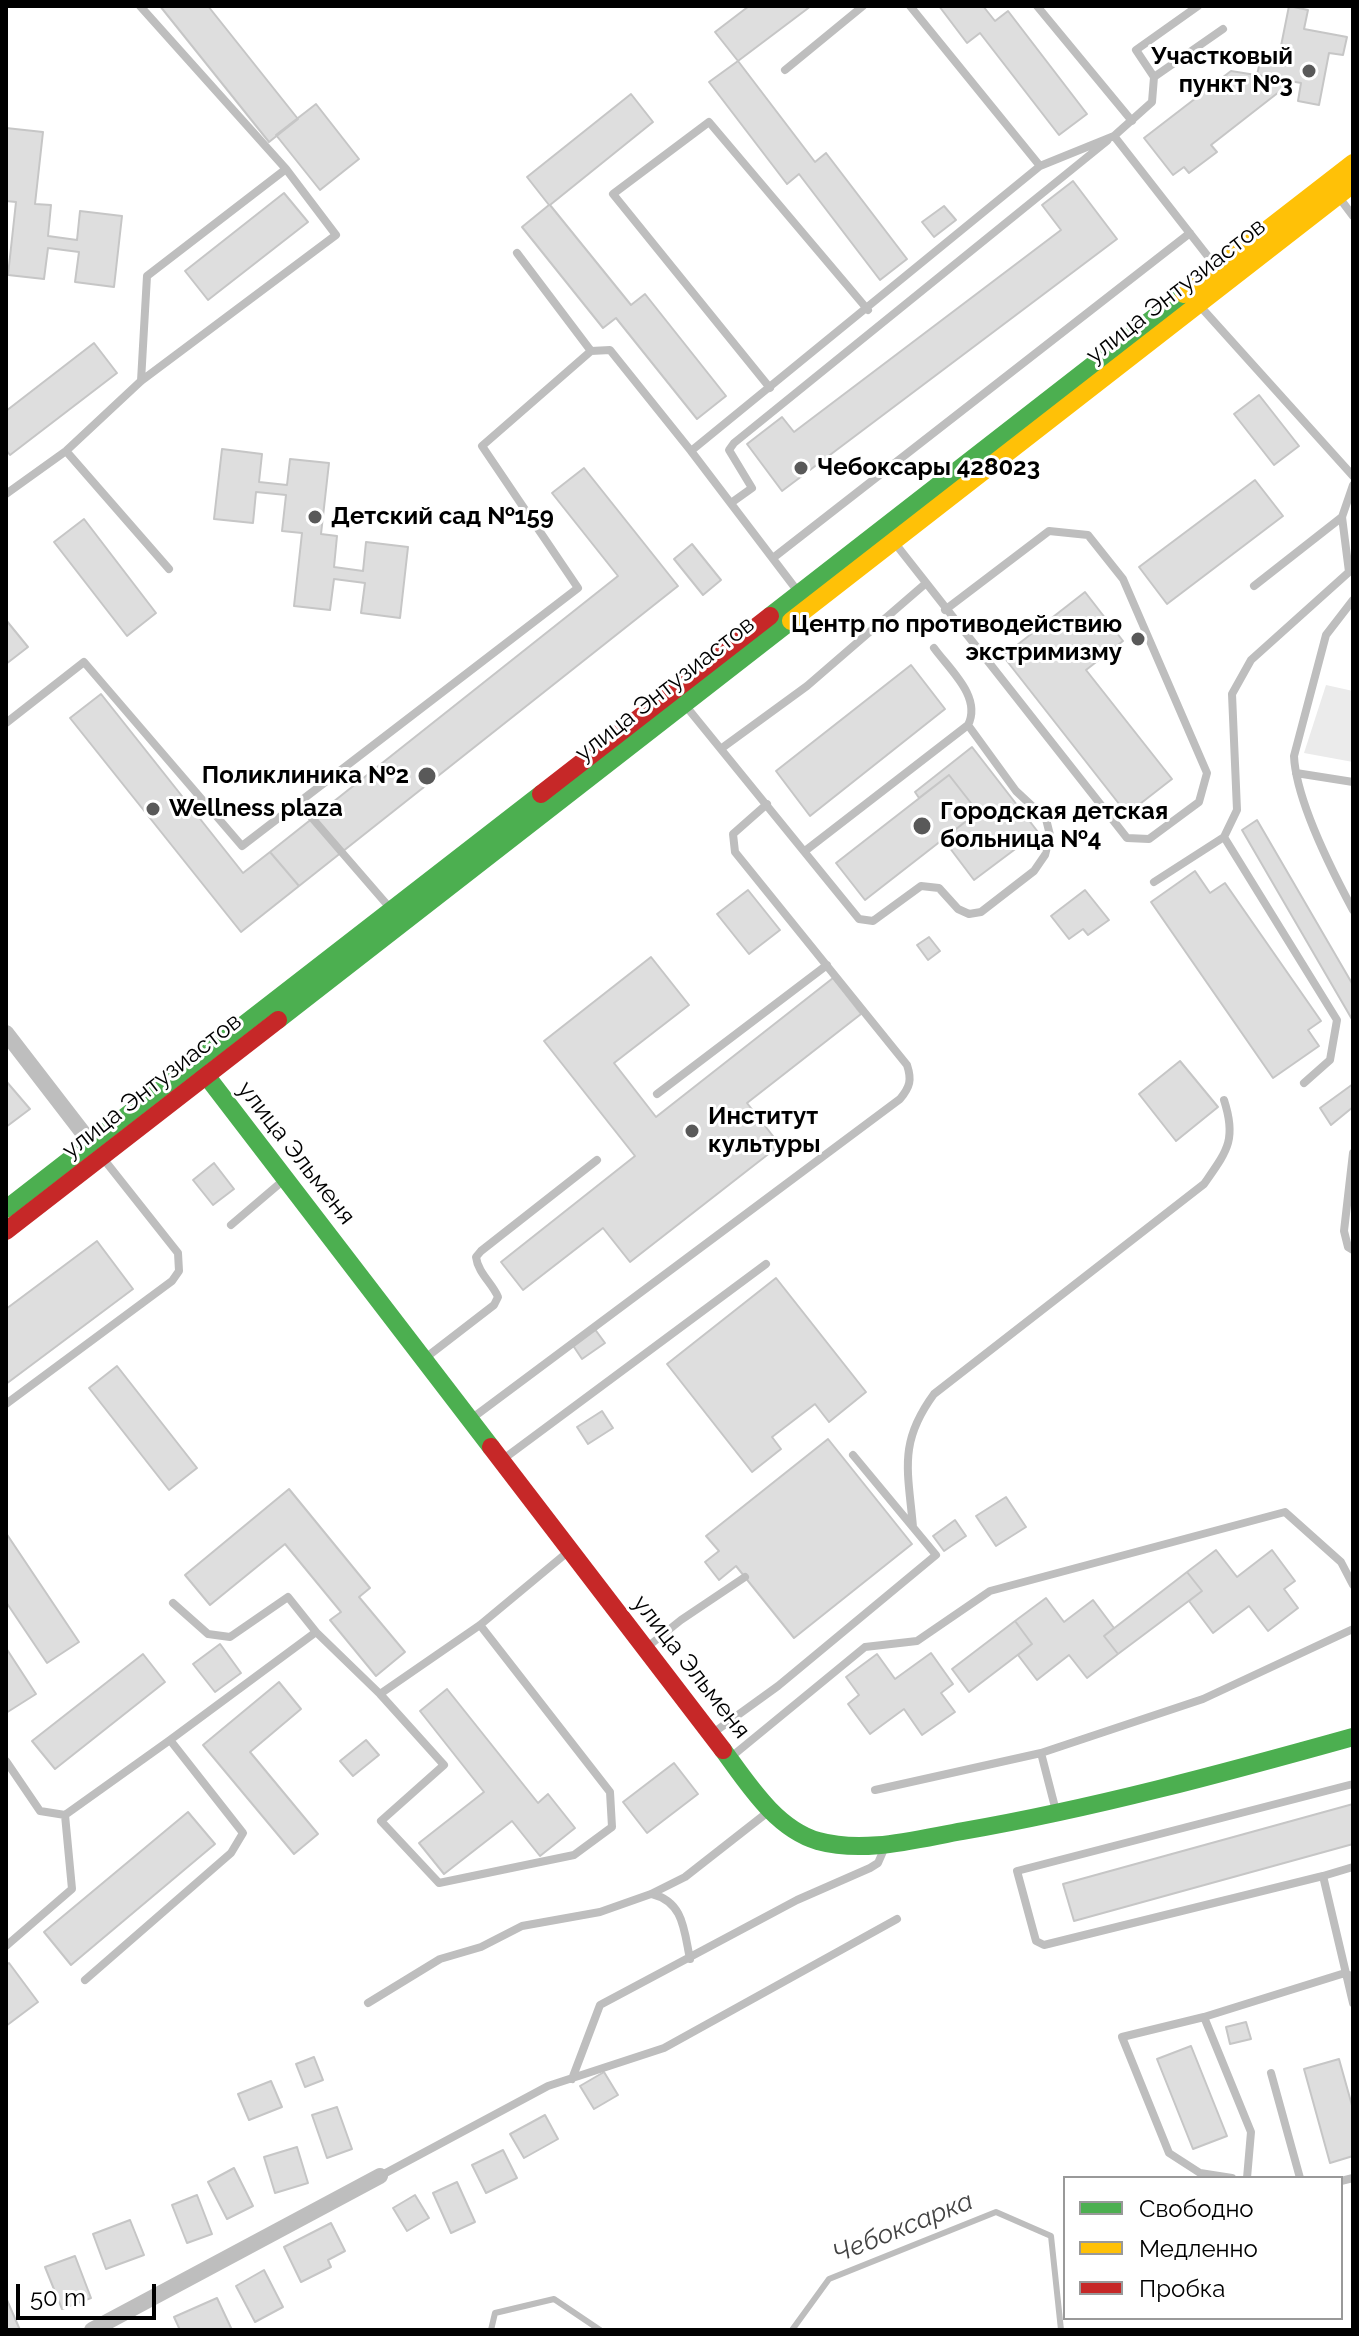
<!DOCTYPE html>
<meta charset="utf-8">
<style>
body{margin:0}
#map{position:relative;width:1359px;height:2336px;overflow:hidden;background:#fff;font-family:Raleway,sans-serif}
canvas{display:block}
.frame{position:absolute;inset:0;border:8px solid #000;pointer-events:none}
.legend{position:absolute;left:1063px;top:2176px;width:280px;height:144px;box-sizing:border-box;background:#fff;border:2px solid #999;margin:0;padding:10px 14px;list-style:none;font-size:24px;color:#000}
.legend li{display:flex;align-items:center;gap:16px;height:40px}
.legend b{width:40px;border:2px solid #999}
.scale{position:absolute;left:16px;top:2284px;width:140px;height:36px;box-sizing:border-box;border:4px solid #000;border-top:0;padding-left:10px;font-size:24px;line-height:28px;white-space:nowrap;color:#000;-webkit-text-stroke:6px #fff;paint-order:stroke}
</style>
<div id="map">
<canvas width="1359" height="2336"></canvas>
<div class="frame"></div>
<ul class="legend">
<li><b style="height:10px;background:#4caf50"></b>Свободно</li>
<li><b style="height:10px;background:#ffc107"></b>Медленно</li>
<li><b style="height:10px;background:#c62828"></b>Пробка</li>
</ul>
<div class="scale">50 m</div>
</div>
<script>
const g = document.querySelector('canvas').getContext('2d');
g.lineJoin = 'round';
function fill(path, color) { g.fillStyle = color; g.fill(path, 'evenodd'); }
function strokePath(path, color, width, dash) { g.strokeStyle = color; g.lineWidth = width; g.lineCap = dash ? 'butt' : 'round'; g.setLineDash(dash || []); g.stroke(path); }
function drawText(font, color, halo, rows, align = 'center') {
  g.font = font + ' Raleway,sans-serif'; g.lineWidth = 6; g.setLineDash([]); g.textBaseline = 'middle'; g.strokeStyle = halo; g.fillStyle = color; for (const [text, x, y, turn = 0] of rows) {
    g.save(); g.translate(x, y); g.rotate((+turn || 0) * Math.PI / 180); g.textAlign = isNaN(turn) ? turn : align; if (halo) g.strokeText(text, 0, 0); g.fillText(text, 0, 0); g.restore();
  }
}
fill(new Path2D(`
 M 1326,685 L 1353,691 L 1353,762 L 1304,753 Z`), '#ebebeb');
strokePath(new Path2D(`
 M 491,2330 L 495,2313 L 554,2299 L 600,2330
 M 792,2330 L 829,2279 L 996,2212 L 1051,2236 L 1061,2330`), '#bdbdbd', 6);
const building = new Path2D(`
 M 160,6 L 208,6 L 298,119 L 269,142 Z
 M 749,6 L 811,6 L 738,61 L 815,162 L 826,153 L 907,259 L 880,280 L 799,174 L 787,184 L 709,82 L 738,61 L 715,32 Z
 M 939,6 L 983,6 L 995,21 L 1008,11 L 1087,114 L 1059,135 L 980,33 L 967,43 Z
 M 1289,6 L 1308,10 L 1304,29 L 1347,37 L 1343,55 L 1329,53 L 1319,105 L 1298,101 L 1301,83 L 1257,75 L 1261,57 L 1278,61 Z
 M 1231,71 L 1293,81 L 1211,145 L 1217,152 L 1189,173 L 1184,167 L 1173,175 L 1144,138 Z
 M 631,94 L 653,122 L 550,205 L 631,305 L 645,294 L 726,396 L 697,419 L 616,318 L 603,328 L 522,227 L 549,205 L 527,177 Z
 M 316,104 L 359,159 L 320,190 L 276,135 Z
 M 6,128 L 43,132 L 35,204 L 51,205 L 48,236 L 77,240 L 80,211 L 122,216 L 114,287 L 75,282 L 79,252 L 48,248 L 44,279 L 8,275 L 16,202 L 6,201 Z
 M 1073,181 L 1117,239 L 782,491 L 747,444 L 782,417 L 794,432 L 1061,230 L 1042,205 Z
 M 284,193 L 308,222 L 208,300 L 185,271 Z
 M 944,206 L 956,220 L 934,237 L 922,222 Z
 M 94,343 L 117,373 L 10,455 L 6,450 L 6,411 Z
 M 1259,395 L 1299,446 L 1274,465 L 1234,414 Z
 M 222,449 L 262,454 L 259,482 L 287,485 L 290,459 L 329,463 L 321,534 L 337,536 L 334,567 L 363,571 L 366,542 L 408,547 L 400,618 L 361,613 L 365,583 L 334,579 L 330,610 L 294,606 L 302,533 L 282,531 L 286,495 L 256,492 L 253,523 L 214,519 Z
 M 584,468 L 678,586 L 299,886 L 270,852 L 618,576 L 552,493 Z
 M 1255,480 L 1283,516 L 1167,604 L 1139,567 Z
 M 84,519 L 156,613 L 127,636 L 54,542 Z
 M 692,544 L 721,580 L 703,595 L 674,559 Z
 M 1085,592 L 1123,641 L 1086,670 L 1172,779 L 1127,814 L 1003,656 Z
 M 6,620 L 28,647 L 6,664 Z
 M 911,665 L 945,709 L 810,816 L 776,771 Z
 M 101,694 L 243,873 L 270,852 L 299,886 L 241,932 L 70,718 Z
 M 972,747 L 1038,832 L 974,880 L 943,839 L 978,812 L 949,775 L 919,798 L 915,792 Z
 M 949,775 L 978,812 L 865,900 L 836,863 Z
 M 1257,820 L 1353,985 L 1353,1021 L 1242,830 Z
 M 1195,871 L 1210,893 L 1225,883 L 1321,1021 L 1308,1030 L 1319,1046 L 1273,1078 L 1151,902 Z
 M 748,890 L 780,930 L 749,954 L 717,914 Z
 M 1085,890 L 1109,920 L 1088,935 L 1083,929 L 1069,939 L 1051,916 Z
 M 929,937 L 940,951 L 928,960 L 917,945 Z
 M 651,957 L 689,1005 L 614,1063 L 656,1117 L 833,978 L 861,1014 L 747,1103 L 780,1145 L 630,1262 L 603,1228 L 523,1290 L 501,1262 L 635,1156 L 544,1041 Z
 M 1180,1061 L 1218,1107 L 1176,1141 L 1139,1094 Z
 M 6,1081 L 30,1109 L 6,1127 Z
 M 1353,1084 L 1353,1107 L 1331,1125 L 1320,1108 Z
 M 214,1163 L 234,1189 L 213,1205 L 193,1180 Z
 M 97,1241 L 133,1289 L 6,1384 L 6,1309 Z
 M 776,1278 L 866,1392 L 829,1422 L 815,1404 L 772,1437 L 781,1449 L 752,1472 L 667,1364 Z
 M 594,1328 L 605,1343 L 582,1359 L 572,1344 Z
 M 117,1366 L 197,1468 L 169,1490 L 89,1388 Z
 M 602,1411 L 613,1428 L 588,1444 L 577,1427 Z
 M 828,1439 L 912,1544 L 794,1638 L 736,1566 L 719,1580 L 705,1562 L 719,1551 L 706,1536 Z
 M 289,1489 L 370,1588 L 359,1597 L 405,1652 L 376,1676 L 330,1620 L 341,1612 L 285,1544 L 210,1605 L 185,1575 Z
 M 1006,1497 L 1026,1527 L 996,1546 L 976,1516 Z
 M 955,1520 L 966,1536 L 944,1551 L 933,1536 Z
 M 6,1533 L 79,1642 L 47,1663 L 6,1602 Z
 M 1216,1550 L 1237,1577 L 1272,1550 L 1295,1581 L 1284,1589 L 1298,1608 L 1268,1631 L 1249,1606 L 1213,1633 L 1189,1601 L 1202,1591 L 1187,1572 Z
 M 1187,1572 L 1202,1591 L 1118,1654 L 1104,1636 Z
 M 1046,1598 L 1064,1622 L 1093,1600 L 1114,1628 L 1104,1636 L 1118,1654 L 1087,1678 L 1069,1655 L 1037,1680 L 1018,1655 L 1032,1644 L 1015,1621 Z
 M 1015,1621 L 1032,1644 L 969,1692 L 952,1669 Z
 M 220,1644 L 241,1673 L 215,1692 L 193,1664 Z
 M 6,1648 L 36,1694 L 6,1713 Z
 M 931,1653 L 953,1684 L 941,1693 L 955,1712 L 922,1735 L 904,1709 L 870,1734 L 848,1704 L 859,1695 L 846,1677 L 877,1654 L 895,1679 Z
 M 143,1654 L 165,1682 L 55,1769 L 32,1741 Z
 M 279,1682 L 301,1709 L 250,1752 L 318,1834 L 294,1854 L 203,1745 Z
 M 447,1689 L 538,1803 L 548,1794 L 575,1828 L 540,1856 L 512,1821 L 444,1874 L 419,1843 L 484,1792 L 420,1711 Z
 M 366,1740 L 379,1755 L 353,1776 L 340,1761 Z
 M 674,1763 L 698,1794 L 647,1833 L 623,1802 Z
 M 1353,1804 L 1353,1844 L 1074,1921 L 1063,1884 Z
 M 188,1812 L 215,1844 L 71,1965 L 44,1932 Z
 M 9,1963 L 38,2002 L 6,2026 L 6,1965 Z
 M 1246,2022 L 1251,2039 L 1230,2044 L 1226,2027 Z
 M 1191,2046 L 1227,2136 L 1193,2149 L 1157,2059 Z
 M 314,2057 L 323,2080 L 305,2087 L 296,2064 Z
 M 1339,2059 L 1353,2109 L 1353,2156 L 1330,2163 L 1304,2069 Z
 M 604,2072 L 618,2095 L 594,2109 L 580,2086 Z
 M 271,2081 L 282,2107 L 249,2120 L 238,2094 Z
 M 337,2107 L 352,2149 L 327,2158 L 312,2115 Z
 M 545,2115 L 558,2139 L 524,2158 L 510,2134 Z
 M 297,2147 L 308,2183 L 275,2193 L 264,2157 Z
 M 503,2150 L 517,2178 L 486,2193 L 472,2165 Z
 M 234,2168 L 253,2206 L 227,2219 L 208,2182 Z
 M 457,2182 L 475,2222 L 451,2233 L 433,2193 Z
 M 197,2195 L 212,2234 L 187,2243 L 172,2205 Z
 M 415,2195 L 429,2218 L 407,2231 L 393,2208 Z
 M 130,2220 L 144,2255 L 106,2269 L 93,2234 Z
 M 331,2223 L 345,2251 L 328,2260 L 331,2267 L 301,2282 L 284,2247 Z
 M 75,2256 L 91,2298 L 62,2309 L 45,2267 Z
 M 264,2270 L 283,2307 L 255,2322 L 236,2286 Z
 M 217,2298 L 232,2330 L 180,2330 L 174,2317 Z
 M 7,2300 L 20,2330 L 6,2330 Z`);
fill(building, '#dedede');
strokePath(building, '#c6c6c6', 2);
strokePath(new Path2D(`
 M 140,6 L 286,169
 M 910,6 L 1040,166
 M 1037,6 L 1132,121
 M 785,70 L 863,6
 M 1154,77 L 1136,50 L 1198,6
 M 1338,196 L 1353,216
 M 517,253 L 591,351
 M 1217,268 L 1114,136 L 1152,102 L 1154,77 L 1223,29
 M 1199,305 L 1353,476
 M 770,388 L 613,194 L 709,122 L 868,310
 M 66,451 L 169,569
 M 6,494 L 66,451 L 141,381 L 336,235 L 286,169 L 147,276 L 141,381
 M 731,503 L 752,488 L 729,450 L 734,443 L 1107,141
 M 894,542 L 1127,838 L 1149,839 L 1199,802 L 1207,773 L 1123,579 L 1088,535 L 1049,531 L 945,610
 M 773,558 L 1190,233
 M 1254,586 L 1342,517
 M 799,593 L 691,451 L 1040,166 L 1114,136
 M 1353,600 L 1326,635 L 1294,756 C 1296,800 1332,871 1353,910
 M 685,705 L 859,919 L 873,921 L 921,886 L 939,888 L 958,909 L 969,914 L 981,912 L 1034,871 L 1045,855 L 1050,835 L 1046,819 L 1016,791 L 968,725
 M 6,723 L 84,662 L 242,846 L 578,588 L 482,446 L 591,351 L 610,350 L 691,451
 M 722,748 L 807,686 L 925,584
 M 1296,773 L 1353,782
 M 300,804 L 390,908
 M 805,851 L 968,725 C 982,697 950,670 934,648
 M 1154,882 L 1224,837
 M 1304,1083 L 1330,1060 L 1337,1020 L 1224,837 L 1237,810 L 1232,694 L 1251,660 L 1349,572 L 1342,517 L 1353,485
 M 657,1094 L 827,965
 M 1353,1153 L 1344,1231 L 1348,1247 L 1353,1250
 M 231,1225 L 285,1179
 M 424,1359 L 494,1305 L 498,1297 C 492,1283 478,1273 476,1257 L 481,1251 L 597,1160
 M 6,1404 L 172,1281 L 179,1271 L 178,1253 L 102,1157
 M 471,1419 L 900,1099 C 910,1087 912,1080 907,1065 L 735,852 L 733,834 L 767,804
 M 502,1460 L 766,1264
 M 913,1527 C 908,1470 898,1443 934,1394 L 1204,1184 C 1227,1151 1237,1140 1224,1100
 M 173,1603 L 208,1634 L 230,1637 L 288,1597 L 316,1632
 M 646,1648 L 681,1620 L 745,1577
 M 380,1694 L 480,1625 L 569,1551
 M 713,1733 L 778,1686 L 936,1555 L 853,1455
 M 170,1740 L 316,1632 L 380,1694 L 444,1765 L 381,1821 L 439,1883 L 574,1855 L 612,1827 L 610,1792 L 480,1625
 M 1041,1753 L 1056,1811
 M 731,1757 L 865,1647 L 917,1641 L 990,1591 L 1285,1512 L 1341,1562 L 1353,1585
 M 6,1761 L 40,1811 L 65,1815 L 170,1740 L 243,1833 L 231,1853 L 85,1980
 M 875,1790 L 1041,1753 L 1203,1699 L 1353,1629
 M 1353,1867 L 1323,1876 L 1353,2003
 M 1323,1876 L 1044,1945 L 1036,1941 L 1017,1871 L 1353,1784
 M 652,1894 C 684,1902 684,1931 690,1959
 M 6,1946 L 72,1889 L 65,1815
 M 368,2003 L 440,1959 L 481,1947 L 522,1926 L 600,1912 L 651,1894 L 685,1877 L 768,1812
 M 1204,2017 L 1122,2037 L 1169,2153 L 1200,2173 L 1232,2178
 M 1271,2073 L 1300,2178
 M 572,2079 L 600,2005 L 797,1900 L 870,1868 L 878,1863 L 885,1847
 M 380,2176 L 548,2086 L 664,2048 L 897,1919
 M 1247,2178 L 1251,2132 L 1204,2017 L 1345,1973 L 1353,1977
 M 1341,2181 L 1353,2178`), '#bebebe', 8);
strokePath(new Path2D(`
 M 6,1033 L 90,1142
 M 92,2330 L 380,2176`), '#bebebe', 16);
strokePath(new Path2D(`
 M 770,616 L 1184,294
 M 278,1020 L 791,621
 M 205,1074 L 491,1447
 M 6,1209 L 541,794
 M 723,1750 C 748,1784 776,1829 818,1841 C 865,1854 917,1839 963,1831 C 1095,1808 1224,1773 1353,1737`), '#4caf50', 18);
strokePath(new Path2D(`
 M 1184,294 L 1353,163
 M 791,621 L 1353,184`), '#ffc107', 18);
strokePath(new Path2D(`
 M 541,794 L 770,616
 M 6,1231 L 278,1020
 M 491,1447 L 723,1750`), '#c62828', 18);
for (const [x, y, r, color] of [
 [1309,71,8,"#595959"],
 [801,468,8,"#595959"],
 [315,517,8,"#595959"],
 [1138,639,8,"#595959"],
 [427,776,10,"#595959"],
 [153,809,8,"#595959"],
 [922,826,10,"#595959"],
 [692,1131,8,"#595959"]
]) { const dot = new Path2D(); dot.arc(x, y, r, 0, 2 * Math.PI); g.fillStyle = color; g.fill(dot); strokePath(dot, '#fff', 3); }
drawText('bold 24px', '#000', '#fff', [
 ["Участковый",1293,57,"right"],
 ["пункт №3",1293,85,"right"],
 ["Чебоксары 428023",817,468],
 ["Детский сад №159",331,517],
 ["Центр по противодействию",1122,625,"right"],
 ["экстримизму",1122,653,"right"],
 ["Поликлиника №2",409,776,"right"],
 ["Wellness plaza",169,809],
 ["Городская детская",940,812],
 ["больница №4",940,840],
 ["Институт",708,1117],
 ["культуры",708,1145]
], 'left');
drawText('24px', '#000', '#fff', [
 ["улица Энтузиастов",1176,291,-38],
 ["улица Энтузиастов",665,689,-38],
 ["улица Энтузиастов",152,1086,-38],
 ["улица Эльменя",296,1153,52],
 ["улица Эльменя",691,1667,52]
]);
drawText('italic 26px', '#424242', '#fff', [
 ["Чебоксарка",903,2228,-22]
]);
</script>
